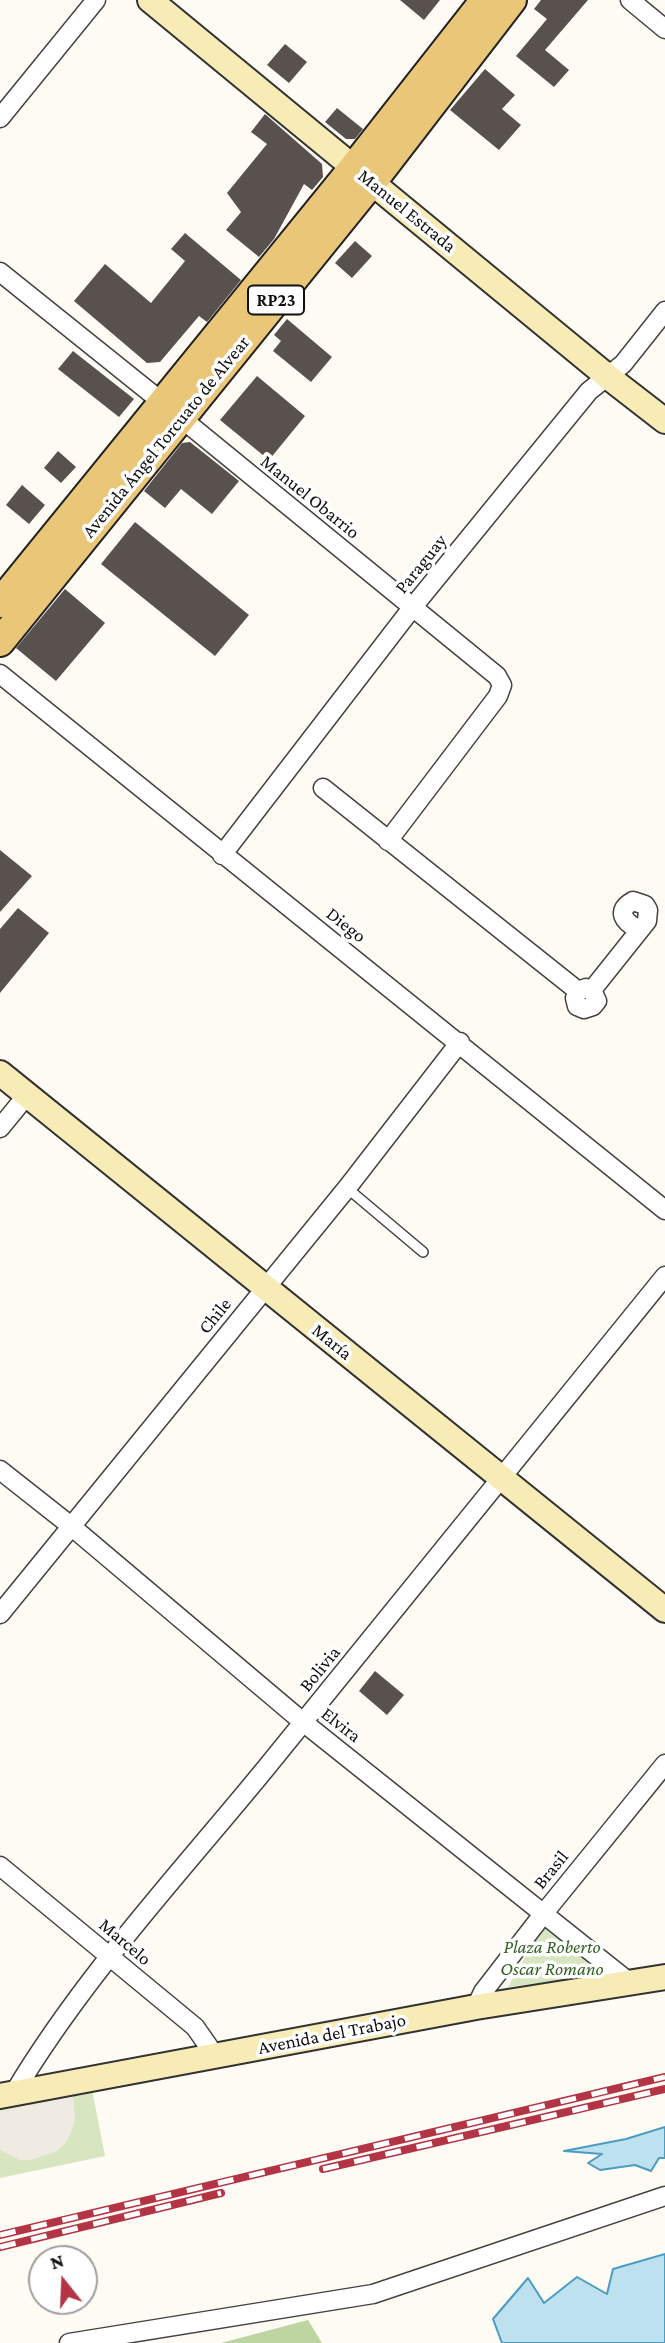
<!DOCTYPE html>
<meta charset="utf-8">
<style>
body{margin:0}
#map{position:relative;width:665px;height:2343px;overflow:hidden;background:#fefbf4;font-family:"Crimson Pro",serif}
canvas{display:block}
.north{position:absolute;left:28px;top:2245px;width:70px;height:70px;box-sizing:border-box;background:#fff;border:2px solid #9f9f9f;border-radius:50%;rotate:342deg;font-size:19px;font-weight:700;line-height:28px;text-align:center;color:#101010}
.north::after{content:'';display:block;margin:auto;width:24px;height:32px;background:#b33545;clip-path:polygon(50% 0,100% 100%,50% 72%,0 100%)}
</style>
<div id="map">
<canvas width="665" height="2343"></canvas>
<div class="north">N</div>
</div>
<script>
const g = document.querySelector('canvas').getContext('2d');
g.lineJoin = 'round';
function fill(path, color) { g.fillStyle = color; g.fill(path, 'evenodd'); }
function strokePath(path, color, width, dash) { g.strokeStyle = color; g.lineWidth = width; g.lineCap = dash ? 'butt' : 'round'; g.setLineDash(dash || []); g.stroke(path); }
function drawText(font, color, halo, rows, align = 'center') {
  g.font = font + ' "Crimson Pro",serif'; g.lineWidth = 7; g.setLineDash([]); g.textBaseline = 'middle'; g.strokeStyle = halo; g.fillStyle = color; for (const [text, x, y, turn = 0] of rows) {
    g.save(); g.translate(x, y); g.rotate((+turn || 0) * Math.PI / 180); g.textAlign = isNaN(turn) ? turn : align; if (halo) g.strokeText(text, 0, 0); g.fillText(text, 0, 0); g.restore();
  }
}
fill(new Path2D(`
 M 546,1921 L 607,1974 L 508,1987 Z
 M 92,2089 L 105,2156 L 0,2178 L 0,2108 Z`), '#d7e6c0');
fill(new Path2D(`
 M 308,2320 L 322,2343 L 221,2343 Z`), '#bcd5a1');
fill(new Path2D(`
 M 73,2096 L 75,2118 L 73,2128 L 67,2141 L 57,2151 L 31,2160 L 19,2160 L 0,2150 L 0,2111 Z`), '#efebe2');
const water = new Path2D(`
 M 665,2127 L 665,2158 L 659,2158 L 651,2171 L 635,2165 L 600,2170 L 588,2163 L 602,2154 L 564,2151 L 626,2139 Z
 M 665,2254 L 665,2343 L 502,2343 L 493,2319 L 528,2278 L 544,2303 L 577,2277 L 607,2294 L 613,2269 Z`);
fill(water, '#bee1f0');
strokePath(water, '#4c9bc0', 2);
fill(new Path2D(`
 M 400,0 L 440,0 L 424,20 Z
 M 541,0 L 588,0 L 545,50 L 569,70 L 554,87 L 516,56 L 547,19 L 534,9 Z
 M 285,44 L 307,62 L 289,83 L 267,65 Z
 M 485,69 L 515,95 L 502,109 L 521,125 L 499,150 L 450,110 Z
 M 337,108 L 363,129 L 355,139 L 346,139 L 325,122 Z
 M 265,114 L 322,164 L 323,177 L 312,190 L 304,184 L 274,239 L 259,257 L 226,230 L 241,212 L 227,193 L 267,144 L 251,132 Z
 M 185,233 L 241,280 L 207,322 L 199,316 L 160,362 L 147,363 L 74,301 L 105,264 L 151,303 L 185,261 L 171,249 Z
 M 355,241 L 372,256 L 352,278 L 335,263 Z
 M 287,319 L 332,357 L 311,382 L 273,351 L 281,341 L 274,335 Z
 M 73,351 L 134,399 L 119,417 L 58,369 Z
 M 257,376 L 305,416 L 269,460 L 220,420 Z
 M 190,442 L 239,481 L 212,514 L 181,489 L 165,508 L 144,491 L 182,443 Z
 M 58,451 L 76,467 L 61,483 L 44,468 Z
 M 22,485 L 45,505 L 29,524 L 6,505 Z
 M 135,522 L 249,615 L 215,656 L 101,564 Z
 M 65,589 L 105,623 L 56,681 L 16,648 Z
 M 0,850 L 32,876 L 0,912 Z
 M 18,908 L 49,933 L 0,993 L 0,929 Z
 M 375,1671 L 404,1695 L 387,1715 L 359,1691 Z`), '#58514d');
const lane = new Path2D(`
 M 347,1188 L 423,1252`);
const street = new Path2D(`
 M 630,0 L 665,29
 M 0,118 L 96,0
 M 0,272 L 162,402
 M 181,418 L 497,676 L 502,685 L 498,696 L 388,841
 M 0,674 C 221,854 445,1030 665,1210
 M 323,788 L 578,991 L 586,988 L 592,990 L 647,921 L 648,910 L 645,905 L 633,901 C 615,911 624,922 638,929
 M 222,855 L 412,608 L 589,391 L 623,364 L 665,311
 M 578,991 L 575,998 L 577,1006 L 584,1009 L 593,1006 L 597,1001 L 592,990
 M 0,1128 L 27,1095
 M 0,1470 L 71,1526 L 303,1722 L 629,1982
 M 0,1614 L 347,1188 L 460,1042
 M 0,1866 L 195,2027 L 216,2057
 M 476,2007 L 483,1992 L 544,1913 L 665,1764
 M 14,2093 C 83,1977 180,1873 266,1768 C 400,1605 533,1441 665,1276
 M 69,2343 L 373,2294 L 665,2196`);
const secondary = new Path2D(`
 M 150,0 L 607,376 L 665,421
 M 0,1073 L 665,1610
 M 0,2096 L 476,2007 L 665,1977`);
const primary = new Path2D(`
 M 0,603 L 354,167 L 485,0
 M 0,642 L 372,182 L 512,0`);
strokePath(lane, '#434343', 12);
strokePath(street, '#434343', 21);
strokePath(secondary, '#323232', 28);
strokePath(primary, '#212121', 32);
strokePath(lane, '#fff', 9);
strokePath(street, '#fff', 18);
strokePath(secondary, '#f7ebb6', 24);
strokePath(primary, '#eac678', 28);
const rail = new Path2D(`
 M 323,2169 L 665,2089
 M 0,2235 L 665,2077
 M 0,2247 L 221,2193`);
strokePath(rail, '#b33545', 8);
strokePath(rail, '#fff', 5, [16]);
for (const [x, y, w] of [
 [276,300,56]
]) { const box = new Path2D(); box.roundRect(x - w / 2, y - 14.5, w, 29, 5); g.fillStyle = '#fff'; g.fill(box); strokePath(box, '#101010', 2); }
drawText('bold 18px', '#101010', null, [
 ["RP23",276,300]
]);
drawText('19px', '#101010', '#fff', [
 ["Manuel Estrada",407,211,39],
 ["Avenida Ángel Torcuato de Alvear",166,437,-51],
 ["Manuel Obarrio",310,497,39],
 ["Paraguay",421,564,-51],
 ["Diego",346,925,38],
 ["Chile",215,1316,-51],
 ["María",332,1342,39],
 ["Bolivia",320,1669,-51],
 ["Elvira",341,1725,38],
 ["Brasil",551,1870,-51],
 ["Marcelo",125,1942,40],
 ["Avenida del Trabajo",332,2034,-11]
]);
drawText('italic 19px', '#376226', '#fff', [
 ["Plaza Roberto",552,1947],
 ["Oscar Romano",552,1969]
]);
</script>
